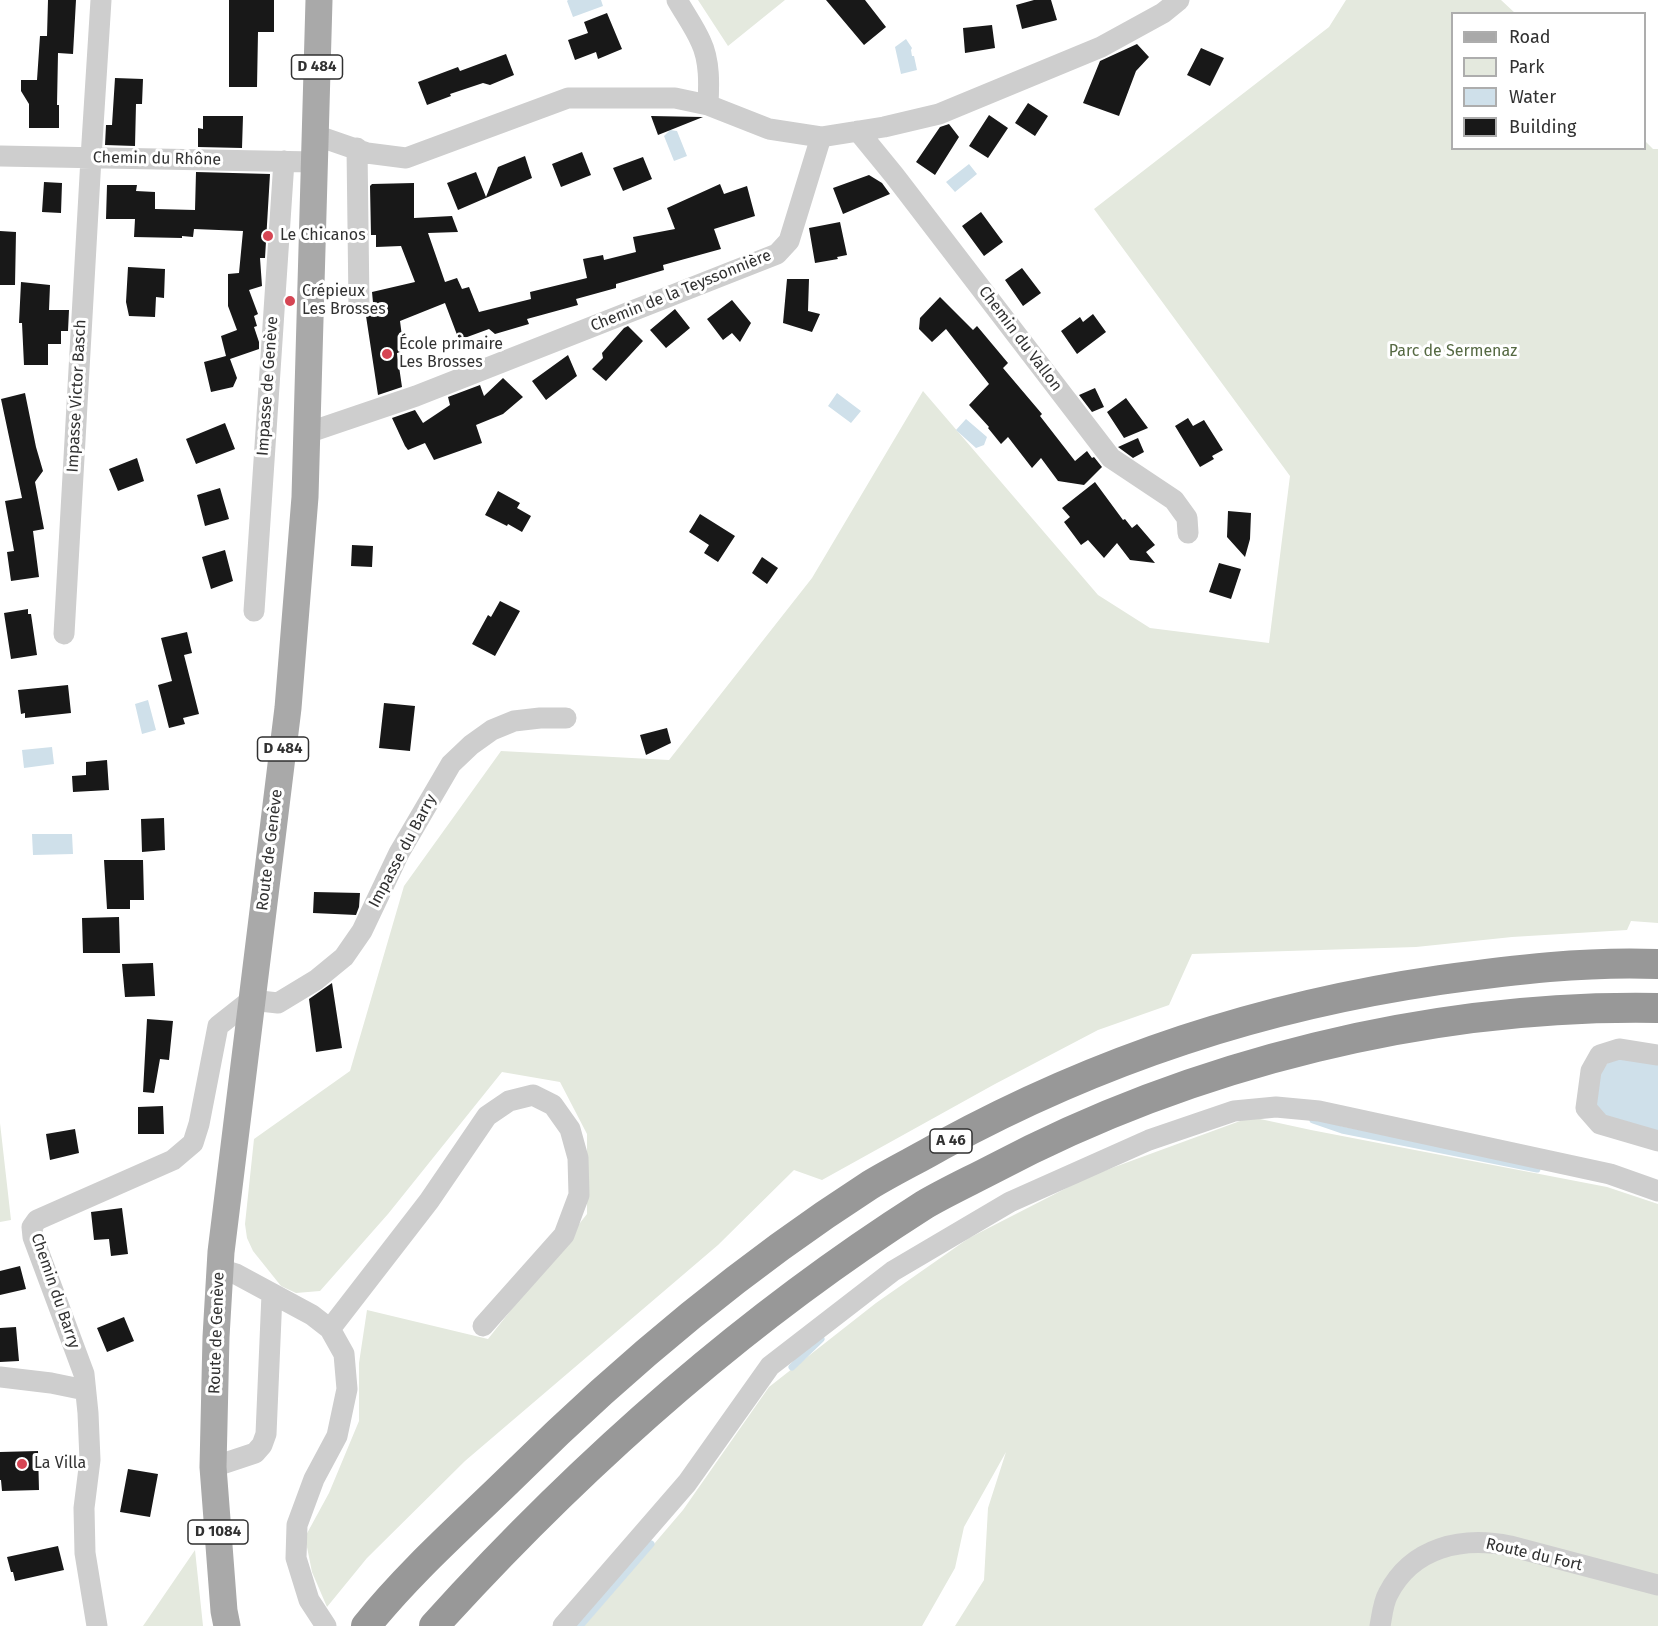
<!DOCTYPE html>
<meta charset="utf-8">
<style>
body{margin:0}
#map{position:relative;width:1658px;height:1626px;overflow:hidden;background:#fff;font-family:"Fira Sans",sans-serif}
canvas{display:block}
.legend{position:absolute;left:1451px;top:12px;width:195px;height:138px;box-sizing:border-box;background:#fff;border:2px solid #adadad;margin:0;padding:8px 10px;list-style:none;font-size:18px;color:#313131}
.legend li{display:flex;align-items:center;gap:12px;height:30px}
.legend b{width:30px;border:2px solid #adadad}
</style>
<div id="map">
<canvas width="1658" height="1626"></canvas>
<ul class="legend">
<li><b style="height:8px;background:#a9a9a9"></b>Road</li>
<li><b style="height:16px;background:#e4e9de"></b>Park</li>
<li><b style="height:16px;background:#cfe0ea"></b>Water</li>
<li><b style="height:16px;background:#181818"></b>Building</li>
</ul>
</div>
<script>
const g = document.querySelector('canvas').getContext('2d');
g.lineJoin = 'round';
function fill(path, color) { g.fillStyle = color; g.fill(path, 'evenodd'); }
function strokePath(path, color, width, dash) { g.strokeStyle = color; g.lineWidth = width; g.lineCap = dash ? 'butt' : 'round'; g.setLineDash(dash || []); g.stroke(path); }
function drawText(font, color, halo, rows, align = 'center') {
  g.font = font + ' "Fira Sans",sans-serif'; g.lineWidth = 6; g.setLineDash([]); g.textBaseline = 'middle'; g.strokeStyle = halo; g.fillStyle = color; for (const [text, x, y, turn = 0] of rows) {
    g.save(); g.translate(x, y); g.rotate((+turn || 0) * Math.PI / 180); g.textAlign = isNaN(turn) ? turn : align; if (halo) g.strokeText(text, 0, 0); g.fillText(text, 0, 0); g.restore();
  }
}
fill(new Path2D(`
 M 698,0 L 785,0 L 728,46 Z
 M 1346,0 L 1501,0 L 1515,13 L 1452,14 L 1452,148 L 1644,148 L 1645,141 L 1653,149 L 1658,149 L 1658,923 L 1631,921 L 1627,930 L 1512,937 L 1416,947 L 1192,954 L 1169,1005 L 1098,1030 L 995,1084 L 822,1180 L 794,1170 L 718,1245 L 465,1461 L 367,1558 L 327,1607 L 312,1572 L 305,1537 L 329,1493 L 359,1421 L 359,1363 L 367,1310 L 488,1339 L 587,1214 L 587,1134 L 560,1082 L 502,1072 L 388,1214 L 320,1291 L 296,1293 L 281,1286 L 253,1251 L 247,1238 L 245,1224 L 254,1139 L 350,1071 L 404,886 L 501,751 L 669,760 L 812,578 L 923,391 L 1098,595 L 1150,628 L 1269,643 L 1290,476 L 1094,209 L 1329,27 Z
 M 1251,1117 L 1311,1130 L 1607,1187 L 1658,1204 L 1658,1626 L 955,1626 L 984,1580 L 988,1508 L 1006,1452 L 964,1527 L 955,1568 L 922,1626 L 584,1626 L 683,1510 L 769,1387 L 876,1303 L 969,1238 L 1090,1176 Z
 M 0,1123 L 11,1220 L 0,1222 Z
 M 195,1550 L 203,1626 L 143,1626 Z`), '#e4e9de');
fill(new Path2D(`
 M 568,0 L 601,0 L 603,6 L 573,17 L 567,1 Z
 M 906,39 L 912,48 L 911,50 L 912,56 L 914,56 L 917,70 L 901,74 L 895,47 Z
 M 670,130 L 677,131 L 687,156 L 674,161 L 664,136 Z
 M 969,164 L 977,174 L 955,192 L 946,182 Z
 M 837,393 L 861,411 L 851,423 L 828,406 Z
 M 966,419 L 987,437 L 984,445 L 976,448 L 956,430 Z
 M 148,700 L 156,730 L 142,734 L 135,704 Z
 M 52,747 L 54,764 L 24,768 L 22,750 Z
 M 32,834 L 72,834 L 73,854 L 33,855 Z
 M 1624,1057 L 1658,1062 L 1658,1131 L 1602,1116 L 1595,1103 L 1601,1072 L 1609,1061 Z`), '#cfe0ea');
strokePath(new Path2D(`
 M 1313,1120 L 1342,1130 L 1537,1169
 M 792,1367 L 821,1339
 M 580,1626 L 651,1544`), '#cfe0ea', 7);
fill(new Path2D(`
 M 48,0 L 76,0 L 73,54 L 58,53 L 57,105 L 59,105 L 59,128 L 29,128 L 29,104 L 21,91 L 21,80 L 37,80 L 40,36 L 47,36 Z
 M 229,0 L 274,0 L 274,32 L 258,32 L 257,87 L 229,87 Z
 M 826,0 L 865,0 L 886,27 L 864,45 Z
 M 1034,0 L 1051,0 L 1057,20 L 1022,29 L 1016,5 Z
 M 607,13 L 622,49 L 598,59 L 596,52 L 575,60 L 568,40 L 588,33 L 584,22 Z
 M 992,25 L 995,48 L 965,53 L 963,28 Z
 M 1137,44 L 1149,57 L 1136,71 L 1119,116 L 1083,103 L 1100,61 Z
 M 1201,48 L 1224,58 L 1210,86 L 1187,75 Z
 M 506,54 L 514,75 L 490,85 L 483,83 L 450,94 L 451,96 L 427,105 L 418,82 L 458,67 L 460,71 Z
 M 115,78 L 143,79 L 142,104 L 136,104 L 135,146 L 105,145 L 106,125 L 112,125 Z
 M 1028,103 L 1048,116 L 1035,136 L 1015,123 Z
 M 989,115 L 1008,128 L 988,158 L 969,146 Z
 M 203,116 L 243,116 L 242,148 L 198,147 L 198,128 L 203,129 Z
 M 651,116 L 702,117 L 703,117 L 658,135 Z
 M 949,124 L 959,137 L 935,175 L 916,162 L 940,127 Z
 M 582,152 L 591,175 L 561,187 L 552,164 Z
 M 525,156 L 532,178 L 458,210 L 447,183 L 476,172 L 486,197 L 498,167 Z
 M 643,157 L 652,179 L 623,191 L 613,168 Z
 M 196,172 L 270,174 L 265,258 L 260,258 L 262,286 L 249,290 L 258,314 L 254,316 L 257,326 L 254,327 L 259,342 L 259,349 L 230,359 L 237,378 L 233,387 L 211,392 L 204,362 L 226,356 L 221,336 L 237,330 L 228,306 L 228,274 L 239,273 L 243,231 L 194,229 L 193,237 L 182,236 L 182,238 L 134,237 L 135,219 L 106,219 L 107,185 L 137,185 L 136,191 L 155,192 L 155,209 L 195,210 Z
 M 869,175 L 882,183 L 890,194 L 843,214 L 833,188 Z
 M 44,182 L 62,183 L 61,213 L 42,212 Z
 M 414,183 L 414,218 L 452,216 L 458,232 L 428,233 L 445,282 L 457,278 L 462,289 L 469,287 L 479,312 L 531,299 L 530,292 L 587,278 L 583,259 L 603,255 L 604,260 L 636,252 L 633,237 L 675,229 L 667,208 L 720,184 L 724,194 L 747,186 L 755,216 L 714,229 L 721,249 L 663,265 L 664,270 L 616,284 L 616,288 L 576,299 L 578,305 L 527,319 L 529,324 L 495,334 L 489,329 L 459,340 L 445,303 L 400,321 L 404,352 L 397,353 L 402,387 L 378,395 L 366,316 L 374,313 L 372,292 L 415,282 L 401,246 L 376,247 L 376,235 L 371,235 L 370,186 L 372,184 Z
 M 981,212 L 1003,242 L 984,256 L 962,226 Z
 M 840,222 L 847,255 L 837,257 L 838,259 L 815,263 L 809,228 Z
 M 0,231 L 16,232 L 15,285 L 0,285 Z
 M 128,267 L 165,269 L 164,298 L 156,297 L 155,317 L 129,316 L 126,302 Z
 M 1022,268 L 1041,293 L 1023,306 L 1005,280 Z
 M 787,279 L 809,279 L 808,311 L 820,314 L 812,332 L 783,323 Z
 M 21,282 L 50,285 L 49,310 L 69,310 L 68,331 L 61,331 L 61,344 L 48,344 L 48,365 L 24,365 L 22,323 L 19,323 Z
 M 940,297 L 973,330 L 977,326 L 1008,363 L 1003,368 L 1042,414 L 1040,416 L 1075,461 L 1087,451 L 1092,458 L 1094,457 L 1102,467 L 1084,485 L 1058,481 L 1041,458 L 1032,468 L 1008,437 L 1001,444 L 988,428 L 989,427 L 969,405 L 989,384 L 946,329 L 932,342 L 919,329 L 920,318 Z
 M 732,300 L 751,323 L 740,342 L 732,333 L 723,340 L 707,319 Z
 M 675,309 L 690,328 L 666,348 L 650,330 Z
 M 1093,314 L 1106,332 L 1077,354 L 1061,331 L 1080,317 L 1083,322 Z
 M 628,326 L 643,341 L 606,381 L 592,369 L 603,358 L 602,353 L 624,328 Z
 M 568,355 L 577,376 L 546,400 L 532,381 Z
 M 503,378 L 523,397 L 503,414 L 476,425 L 482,443 L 434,460 L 425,443 L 408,450 L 405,446 L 392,418 L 415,410 L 423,423 L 450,405 L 448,397 L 480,385 L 484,396 Z
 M 1095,388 L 1104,407 L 1092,412 L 1079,395 Z
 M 25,393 L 36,447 L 43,471 L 35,482 L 44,529 L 33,531 L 39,577 L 11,581 L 7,552 L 14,551 L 5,501 L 22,498 L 1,399 Z
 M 1126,398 L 1148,428 L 1124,438 L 1107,412 Z
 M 1188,418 L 1193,426 L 1204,420 L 1223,450 L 1212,456 L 1214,459 L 1200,467 L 1175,426 Z
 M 225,423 L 235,449 L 196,464 L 186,439 Z
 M 1138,438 L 1144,452 L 1133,458 L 1118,447 Z
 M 137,458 L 144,481 L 118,491 L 109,469 Z
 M 1095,482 L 1123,520 L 1125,519 L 1132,528 L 1137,524 L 1155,545 L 1146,552 L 1155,563 L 1130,560 L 1117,543 L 1104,558 L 1088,540 L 1081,545 L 1064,522 L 1070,517 L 1062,508 Z
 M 220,488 L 229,519 L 205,526 L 197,495 Z
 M 498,491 L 520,503 L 517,508 L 531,516 L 522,532 L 508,524 L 507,526 L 485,515 Z
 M 1228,511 L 1251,513 L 1250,539 L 1245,557 L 1227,537 Z
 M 700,514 L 735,536 L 718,562 L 704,553 L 709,545 L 689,532 Z
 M 352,545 L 373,546 L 372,567 L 351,566 Z
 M 225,550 L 233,581 L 211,589 L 202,557 Z
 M 762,557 L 778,568 L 767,584 L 752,573 Z
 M 1219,563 L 1241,569 L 1231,599 L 1209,592 Z
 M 500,601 L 520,611 L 495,656 L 472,644 L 488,615 L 491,617 Z
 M 28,609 L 28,614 L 31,614 L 37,655 L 11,659 L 4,613 Z
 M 187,632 L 192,653 L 184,655 L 199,714 L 183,718 L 185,724 L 169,728 L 158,685 L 172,681 L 161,638 Z
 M 68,685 L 71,713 L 25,718 L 25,713 L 21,714 L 18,690 Z
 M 384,703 L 415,706 L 410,751 L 379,748 Z
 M 667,728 L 671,743 L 646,755 L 640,735 Z
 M 107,760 L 109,790 L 73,792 L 72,776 L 86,775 L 86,762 Z
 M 164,818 L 165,850 L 142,852 L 141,819 Z
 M 104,860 L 143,860 L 144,900 L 130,900 L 130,909 L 107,909 Z
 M 314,892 L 360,893 L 359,907 L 356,915 L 313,913 Z
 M 119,917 L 120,953 L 83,953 L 82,918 Z
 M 153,963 L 155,996 L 125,997 L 122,964 Z
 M 332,983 L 342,1048 L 316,1052 L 309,999 Z
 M 147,1019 L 173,1021 L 169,1060 L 160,1059 L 154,1093 L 143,1092 Z
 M 163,1106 L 164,1134 L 138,1134 L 138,1107 Z
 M 75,1129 L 79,1153 L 50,1160 L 46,1134 Z
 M 122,1208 L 128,1254 L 111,1256 L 109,1239 L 94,1240 L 91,1212 Z
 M 20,1266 L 26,1289 L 0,1295 L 0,1271 Z
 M 124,1317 L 134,1341 L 107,1352 L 97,1328 Z
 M 16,1327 L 19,1361 L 0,1362 L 0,1328 Z
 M 38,1451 L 39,1490 L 2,1491 L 1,1480 L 0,1480 L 0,1452 Z
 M 128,1469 L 158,1474 L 150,1517 L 120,1512 Z
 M 58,1546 L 64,1570 L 15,1581 L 13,1572 L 11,1572 L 7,1557 Z`), '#181818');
strokePath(new Path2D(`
 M 677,0 C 685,14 695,28 701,42 C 710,61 709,85 708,105
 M 858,131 L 894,175 L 1111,458 L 1174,500 L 1187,518 L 1188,533
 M 315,135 L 367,153 L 406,158 L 568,98 L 675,98 L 708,105 L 769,129 L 821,137 L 884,127 L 939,114 L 1101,47 L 1163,13 L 1179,0
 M 357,148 L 359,305
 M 0,156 L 315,162
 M 307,433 L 416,396 L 777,254 L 789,241 L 821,137
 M 254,611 L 284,161
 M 64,634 L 91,158 L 101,0
 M 1658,1055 L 1619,1049 L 1600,1055 L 1591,1071 L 1586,1108 L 1600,1124 L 1658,1141
 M 220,1269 L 236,1274 L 312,1315 L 330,1329 L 344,1354 L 347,1389 L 337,1436 L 314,1479 L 297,1525 L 296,1558 L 309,1600 L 326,1626
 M 330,1329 L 429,1201 L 487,1116 L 509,1101 L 533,1095 L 553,1105 L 570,1129 L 578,1158 L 579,1195 L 564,1235 L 483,1326
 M 0,1377 L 51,1383 L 85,1390
 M 213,1467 L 255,1453 L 262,1445 L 266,1434 L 272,1294
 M 97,1626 L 85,1553 L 84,1508 L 90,1460 L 88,1413 L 84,1374 L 33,1237 L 32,1227 L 37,1220 L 173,1160 L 193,1143 L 199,1124 L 218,1026 L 251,1000 L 278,1003 L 316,980 L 344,957 L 362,931 L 399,853 L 451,764 L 471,745 L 492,730 L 514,721 L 540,718 L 566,718
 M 563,1626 L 687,1483 L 770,1366 L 893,1271 L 1010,1202 L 1149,1140 L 1234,1111 L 1276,1107 L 1319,1111 L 1610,1174 L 1658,1191
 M 1380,1626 C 1382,1616 1383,1603 1388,1594 C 1412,1547 1462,1536 1510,1546 L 1658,1585`), '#cecece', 21);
strokePath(new Path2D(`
 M 227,1626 L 224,1611 L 213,1467 L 216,1337 L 221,1252 L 288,708 L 305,497 L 319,0`), '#a9a9a9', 27);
strokePath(new Path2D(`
 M 366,1626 C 410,1571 464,1524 514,1475 C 622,1368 741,1268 870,1185 C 893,1171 918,1159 942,1145 C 1100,1059 1262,1006 1440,980 C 1512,970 1586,961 1658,964
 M 434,1626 C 580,1465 740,1322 924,1205 C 946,1192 970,1181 993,1169 C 1193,1063 1432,1004 1658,1008`), '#989898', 30);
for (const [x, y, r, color] of [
 [268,236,6,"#d64553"],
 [290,301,6,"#d64553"],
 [387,354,6,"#d64553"],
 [22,1464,6,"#d64553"]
]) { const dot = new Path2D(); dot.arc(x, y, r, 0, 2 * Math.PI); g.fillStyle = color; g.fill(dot); strokePath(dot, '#fff', 2); }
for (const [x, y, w] of [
 [317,67,51],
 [283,749,51],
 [951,1141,42],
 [218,1532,60]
]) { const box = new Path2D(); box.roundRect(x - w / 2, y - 12, w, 24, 4.5); g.fillStyle = '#fff'; g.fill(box); strokePath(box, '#313131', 1.5); }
drawText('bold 15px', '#313131', null, [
 ["D 484",317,67],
 ["D 484",283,749],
 ["A 46",951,1141],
 ["D 1084",218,1532]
]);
drawText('16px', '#313131', '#fff', [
 ["Chemin du Rhône",157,159,1],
 ["Chemin de la Teyssonnière",681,291,-22],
 ["Chemin du Vallon",1020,339,53],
 ["Impasse de Genève",268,386,-86],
 ["Impasse Victor Basch",77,396,-87],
 ["Route de Genève",270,850,-83],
 ["Impasse du Barry",403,851,-62],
 ["Chemin du Barry",55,1291,71],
 ["Route de Genève",217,1333,-88],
 ["Route du Fort",1534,1555,13]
]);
drawText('16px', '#313131', '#fff', [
 ["Le Chicanos",280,236],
 ["Crépieux",302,292],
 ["Les Brosses",302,310],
 ["École primaire",399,345],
 ["Les Brosses",399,363],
 ["La Villa",34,1464]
], 'left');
drawText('16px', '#556942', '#fff', [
 ["Parc de Sermenaz",1453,352]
]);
</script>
